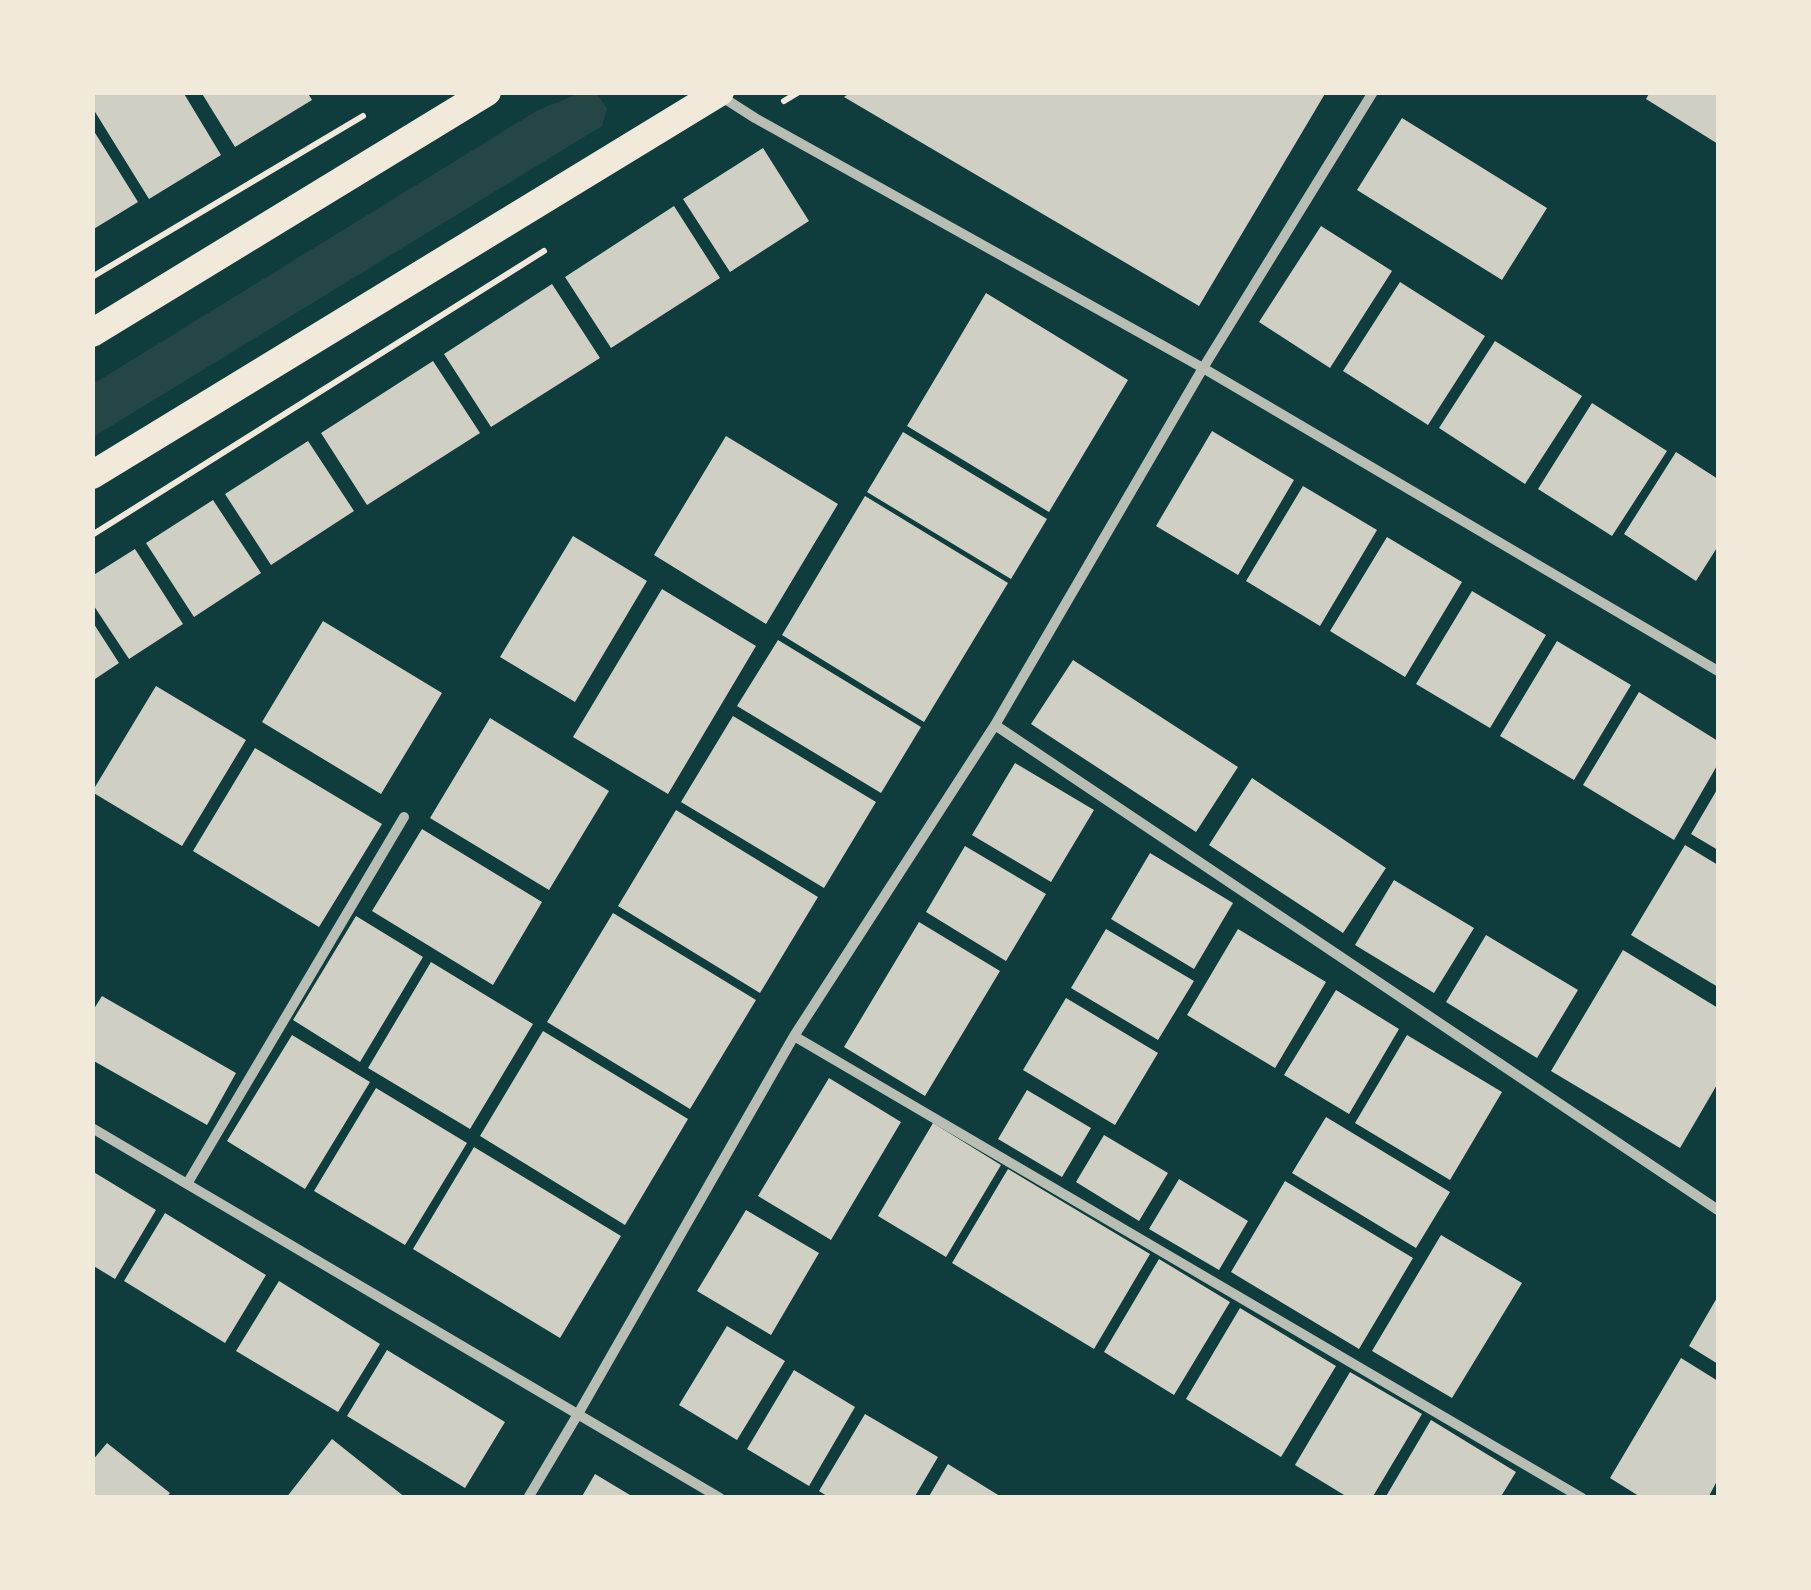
<!DOCTYPE html>
<style>
body{margin:0}
#map{position:relative;width:1811px;height:1590px;overflow:hidden;background:#0f3d3e;font-family:"Work Sans",sans-serif}
canvas{display:block}
.frame{position:absolute;inset:0;border:95px solid #f1e9da;pointer-events:none}
</style>
<div id="map">
<canvas width="1811" height="1590"></canvas>
<div class="frame"></div>
</div>
<script>
const g = document.querySelector('canvas').getContext('2d');
g.lineJoin = 'round';
function fill(path, color) { g.fillStyle = color; g.fill(path, 'evenodd'); }
function strokePath(path, color, width, dash) { g.strokeStyle = color; g.lineWidth = width; g.lineCap = dash ? 'butt' : 'round'; g.setLineDash(dash || []); g.stroke(path); }
fill(new Path2D(`
 M 576,95 L 598,95 L 607,109 L 602,126 L 93,437 L 93,384 L 538,110 Z`), '#244646');
fill(new Path2D(`
 M 92,92 L 183,92 L 221,155 L 149,199 L 92,107 Z
 M 201,92 L 307,92 L 312,100 L 235,147 Z
 M 851,92 L 1326,92 L 1199,306 L 844,97 Z
 M 1650,92 L 1718,92 L 1718,144 L 1646,99 Z
 M 1402,118 L 1547,208 L 1502,280 L 1357,190 Z
 M 92,128 L 138,202 L 92,230 Z
 M 763,148 L 809,221 L 730,272 L 683,199 Z
 M 674,206 L 720,278 L 611,348 L 565,277 Z
 M 1321,226 L 1392,271 L 1330,368 L 1259,322 Z
 M 1400,282 L 1485,336 L 1428,425 L 1343,371 Z
 M 552,284 L 600,358 L 491,427 L 444,354 Z
 M 986,293 L 1128,380 L 1049,512 L 907,426 Z
 M 1495,341 L 1582,396 L 1525,484 L 1439,428 Z
 M 433,361 L 480,433 L 367,505 L 321,433 Z
 M 1592,403 L 1667,451 L 1612,536 L 1538,489 Z
 M 1212,431 L 1294,480 L 1238,575 L 1156,526 Z
 M 903,432 L 1047,519 L 1011,579 L 867,492 Z
 M 726,436 L 838,504 L 766,624 L 654,555 Z
 M 308,441 L 354,511 L 271,565 L 225,494 Z
 M 1676,452 L 1718,479 L 1718,546 L 1696,581 L 1624,534 Z
 M 1303,486 L 1377,530 L 1320,626 L 1246,581 Z
 M 865,496 L 1008,583 L 924,722 L 782,635 Z
 M 213,500 L 261,573 L 194,617 L 146,543 Z
 M 573,536 L 647,581 L 575,702 L 500,657 Z
 M 1387,537 L 1462,582 L 1405,677 L 1330,631 Z
 M 135,549 L 183,624 L 129,659 L 92,603 L 92,576 Z
 M 662,589 L 756,646 L 668,794 L 573,737 Z
 M 1472,591 L 1546,635 L 1490,728 L 1416,684 Z
 M 92,621 L 119,663 L 92,681 Z
 M 323,621 L 442,693 L 381,794 L 262,722 Z
 M 778,640 L 921,727 L 881,793 L 737,706 Z
 M 1557,641 L 1631,685 L 1574,780 L 1500,736 Z
 M 1073,660 L 1238,767 L 1196,832 L 1031,724 Z
 M 156,686 L 246,740 L 182,846 L 92,792 Z
 M 1639,692 L 1718,741 L 1718,764 L 1674,840 L 1583,785 Z
 M 733,716 L 876,802 L 824,888 L 681,802 Z
 M 490,718 L 609,791 L 549,890 L 430,818 Z
 M 255,748 L 382,824 L 319,927 L 193,851 Z
 M 1015,763 L 1094,810 L 1051,882 L 972,835 Z
 M 1252,778 L 1386,868 L 1343,933 L 1209,845 Z
 M 1718,788 L 1718,850 L 1691,834 Z
 M 676,810 L 818,897 L 760,993 L 618,906 Z
 M 422,829 L 542,902 L 493,985 L 372,911 Z
 M 1685,845 L 1718,865 L 1718,987 L 1631,935 Z
 M 965,846 L 1046,894 L 1006,961 L 926,912 Z
 M 1150,853 L 1233,903 L 1194,969 L 1111,919 Z
 M 1394,880 L 1474,928 L 1434,993 L 1355,945 Z
 M 613,913 L 756,1000 L 690,1109 L 547,1022 Z
 M 356,916 L 423,957 L 360,1062 L 293,1020 Z
 M 919,922 L 1000,971 L 925,1096 L 844,1047 Z
 M 1106,929 L 1194,981 L 1158,1040 L 1071,988 Z
 M 1238,929 L 1326,982 L 1275,1068 L 1187,1015 Z
 M 1486,935 L 1578,990 L 1537,1058 L 1446,1002 Z
 M 1623,950 L 1718,1008 L 1718,1083 L 1680,1148 L 1551,1071 Z
 M 431,962 L 533,1024 L 470,1129 L 368,1068 Z
 M 1336,990 L 1399,1029 L 1349,1114 L 1284,1075 Z
 M 102,996 L 236,1073 L 207,1125 L 92,1060 L 92,1012 Z
 M 1066,998 L 1158,1053 L 1115,1125 L 1023,1070 Z
 M 543,1031 L 688,1119 L 625,1225 L 480,1136 Z
 M 292,1035 L 370,1082 L 305,1189 L 227,1141 Z
 M 1407,1035 L 1502,1092 L 1450,1180 L 1355,1123 Z
 M 829,1078 L 901,1122 L 831,1240 L 758,1196 Z
 M 376,1088 L 467,1143 L 405,1245 L 314,1191 Z
 M 1027,1090 L 1091,1128 L 1062,1177 L 998,1139 Z
 M 1326,1117 L 1450,1192 L 1416,1248 L 1292,1173 Z
 M 933,1123 L 1001,1165 L 946,1257 L 878,1216 Z
 M 1104,1135 L 1168,1173 L 1139,1221 L 1076,1182 Z
 M 474,1147 L 621,1236 L 560,1338 L 413,1249 Z
 M 1008,1169 L 1150,1254 L 1094,1349 L 952,1263 Z
 M 92,1171 L 156,1210 L 115,1279 L 92,1265 Z
 M 1179,1179 L 1248,1221 L 1219,1270 L 1149,1229 Z
 M 1285,1181 L 1413,1258 L 1359,1349 L 1231,1272 Z
 M 746,1210 L 819,1253 L 771,1335 L 697,1291 Z
 M 165,1213 L 266,1275 L 225,1343 L 124,1281 Z
 M 1441,1235 L 1522,1283 L 1452,1398 L 1372,1351 Z
 M 1159,1259 L 1230,1302 L 1174,1395 L 1104,1352 Z
 M 279,1281 L 380,1344 L 338,1412 L 236,1351 Z
 M 1718,1296 L 1718,1364 L 1689,1346 Z
 M 1240,1308 L 1336,1366 L 1281,1457 L 1186,1399 Z
 M 727,1326 L 785,1361 L 737,1440 L 679,1405 Z
 M 387,1350 L 505,1422 L 465,1488 L 347,1416 Z
 M 1681,1358 L 1718,1381 L 1718,1479 L 1708,1498 L 1642,1498 L 1610,1478 Z
 M 794,1370 L 855,1407 L 809,1486 L 747,1449 Z
 M 1350,1372 L 1422,1414 L 1372,1498 L 1349,1498 L 1295,1465 Z
 M 865,1414 L 938,1457 L 914,1498 L 830,1498 L 819,1491 Z
 M 1431,1420 L 1516,1472 L 1500,1498 L 1385,1498 Z
 M 332,1439 L 406,1498 L 286,1498 Z
 M 107,1443 L 170,1493 L 166,1498 L 92,1498 L 92,1461 Z
 M 948,1464 L 1003,1498 L 928,1498 Z
 M 595,1474 L 635,1498 L 581,1498 Z`), '#cfcfc3');
strokePath(new Path2D(`
 M 784,101 L 799,92
 M 92,277 L 363,116
 M 92,535 L 544,251`), '#f1e9da', 6);
strokePath(new Path2D(`
 M 719,95 L 755,118 L 1203,368 L 1718,671
 M 995,725 L 1718,1210
 M 794,1036 L 1582,1498
 M 92,1128 L 720,1498
 M 187,1184 L 404,817
 M 528,1498 L 578,1414 L 794,1036 L 995,725 L 1203,368 L 1373,92`), '#b8beb3', 10);
strokePath(new Path2D(`
 M 92,333 L 487,92
 M 92,475 L 720,92`), '#f1e9da', 28);
</script>
